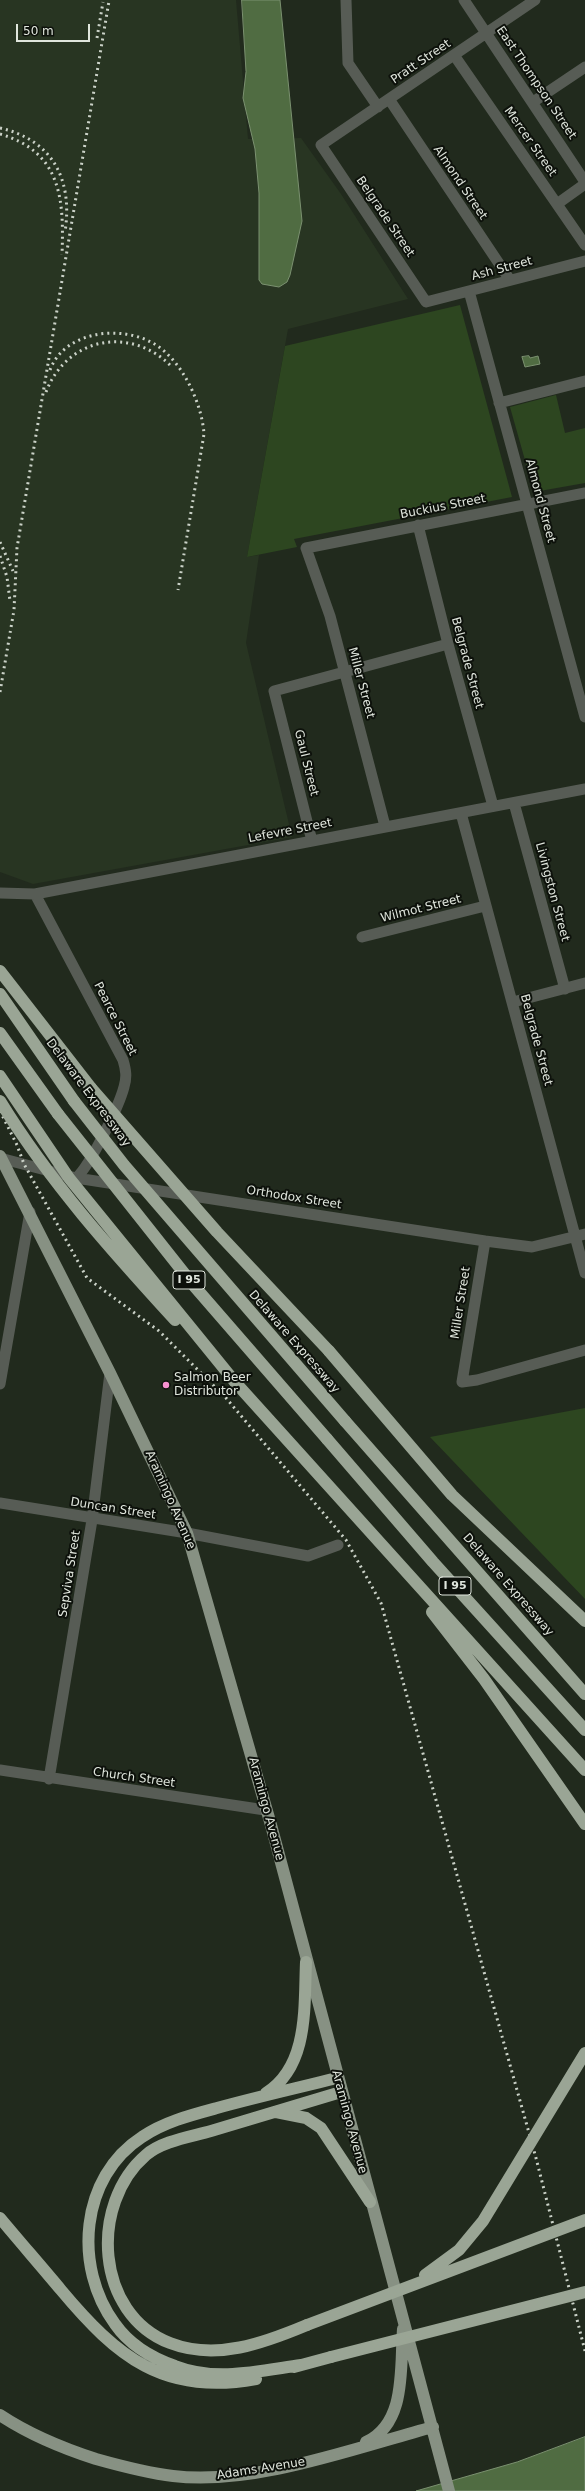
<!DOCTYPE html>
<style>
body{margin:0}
#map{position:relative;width:585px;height:2491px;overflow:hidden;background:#212a1d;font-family:"DejaVu Sans",sans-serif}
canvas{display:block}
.scale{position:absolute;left:16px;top:24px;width:74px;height:18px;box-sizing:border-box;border:2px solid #e0e6dd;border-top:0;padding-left:5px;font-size:12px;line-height:14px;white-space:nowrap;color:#e0e6dd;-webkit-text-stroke:3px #0d110b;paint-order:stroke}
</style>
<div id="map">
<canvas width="585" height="2491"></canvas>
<div class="scale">50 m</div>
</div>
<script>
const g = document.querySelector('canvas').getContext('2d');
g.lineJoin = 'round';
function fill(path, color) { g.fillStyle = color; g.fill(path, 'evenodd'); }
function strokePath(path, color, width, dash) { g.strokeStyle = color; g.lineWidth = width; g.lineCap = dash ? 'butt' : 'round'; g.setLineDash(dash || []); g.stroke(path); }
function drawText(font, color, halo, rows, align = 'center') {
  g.font = font + ' "DejaVu Sans",sans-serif'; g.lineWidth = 4; g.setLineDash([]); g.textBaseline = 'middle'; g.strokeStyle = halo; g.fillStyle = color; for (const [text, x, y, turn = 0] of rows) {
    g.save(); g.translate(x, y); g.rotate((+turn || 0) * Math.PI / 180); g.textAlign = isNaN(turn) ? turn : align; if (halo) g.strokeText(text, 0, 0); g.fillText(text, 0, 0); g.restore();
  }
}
fill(new Path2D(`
 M 0,0 L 236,0 L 248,139 L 301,138 L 341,194 L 408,299 L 288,329 L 247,557 L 259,555 L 246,643 L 292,837 L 33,884 L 0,872 Z`), '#283522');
fill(new Path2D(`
 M 460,305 L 512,497 L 294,539 L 297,547 L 247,557 L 285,346 Z
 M 556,395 L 565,433 L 585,428 L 585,483 L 534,492 L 510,407 Z
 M 585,1408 L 585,1599 L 430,1437 Z`), '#2d4620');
const water = new Path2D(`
 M 242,0 L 280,0 L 302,221 L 290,275 L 287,282 L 279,287 L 262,284 L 259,280 L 259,193 L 255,149 L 243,98 L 246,72 Z
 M 529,356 L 530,358 L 538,356 L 540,364 L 525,367 L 522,357 Z
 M 585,2437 L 585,2491 L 416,2491 L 517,2462 Z`);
fill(water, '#506c42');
strokePath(water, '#7b9170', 1);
strokePath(new Path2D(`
 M 346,0 L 348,63 L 378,107
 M 464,0 L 585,182
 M 535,0 L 321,145 L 426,302 L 585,261
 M 454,55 L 585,245
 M 389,99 L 510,280
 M 533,102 L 585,67
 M 557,204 L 585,184
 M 469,291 L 585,717
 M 499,403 L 585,381
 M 418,525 L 448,644 L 493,806
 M 514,803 L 565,989
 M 461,813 L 585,1273
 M 385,826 L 330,616 L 306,548 L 585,493
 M 312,841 L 274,691 L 448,644
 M 0,893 L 35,894 L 585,789
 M 35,894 L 123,1060 C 126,1070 127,1077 124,1087 C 119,1106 90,1166 76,1178
 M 362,937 L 485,906
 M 513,1002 L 585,983
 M 0,1158 L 76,1178 L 485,1241 L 532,1247 L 585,1234
 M 485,1241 L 462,1382 L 477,1380 L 585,1350
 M 0,1384 L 30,1212
 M 0,1503 L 187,1533 L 308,1556 L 338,1545
 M 0,1770 L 265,1810
 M 49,1779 L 92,1520 L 110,1373`), '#575c55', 11);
strokePath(new Path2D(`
 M 0,1156 L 110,1373 L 187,1533 L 271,1825 L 449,2491
 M 0,2415 C 30,2435 62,2448 96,2459 C 121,2466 147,2473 173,2476 C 253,2486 355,2448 433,2427
 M 366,2442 C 407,2423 400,2367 403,2329`), '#879183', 12);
strokePath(new Path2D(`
 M 0,971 L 91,1088
 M 0,994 L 74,1101
 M 0,1033 L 58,1114
 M 329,1351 L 452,1495 L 585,1621
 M 235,1382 L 585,1770
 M 345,1421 L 585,1694
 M 327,1439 L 433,1562 L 585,1730
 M 432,1612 L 484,1679 L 585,1824
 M 266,2093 C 309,2066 304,2007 306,1962
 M 276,2112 L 306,2118 L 321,2128 L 370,2202
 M 0,2218 C 20,2242 41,2266 61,2290 C 117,2357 164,2396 256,2379
 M 307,2325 C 264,2343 216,2361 170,2343 C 95,2314 89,2204 146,2155 C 162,2141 190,2137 211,2131 C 254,2118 298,2105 341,2092
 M 301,2365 C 259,2371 216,2382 175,2366 C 152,2358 129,2344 115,2324 C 73,2267 80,2177 142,2137 C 164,2122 191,2115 217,2108 C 257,2097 297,2088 337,2078
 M 294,2367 L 331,2357`), '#9aa595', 12);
strokePath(new Path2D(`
 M 97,38 L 103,2
 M 0,128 C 53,140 73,180 65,232
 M 0,134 C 62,152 64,200 62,255
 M 50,370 C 65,330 123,324 156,345 C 183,362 202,404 204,434 L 178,590
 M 46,392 C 67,337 131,325 172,367
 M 0,542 L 13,571
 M 0,556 L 7,577 L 10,601
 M 0,692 L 14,610 L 17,548 L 109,1
 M 0,1111 L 17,1145 L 24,1164 L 87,1278 L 159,1331 L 226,1398 L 346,1540 L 381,1603 L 536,2158 L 585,2351`), '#cbd2c8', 3, [2, 4]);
strokePath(new Path2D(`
 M 0,1076 L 69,1178 L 235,1382
 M 91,1088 L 217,1232 L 329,1351
 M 0,1101 C 49,1181 112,1251 175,1320
 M 74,1101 L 124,1165 L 345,1421
 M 58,1114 L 195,1287 L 327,1439
 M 425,2275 L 459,2250 L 483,2221 L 585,2053
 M 307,2325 L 585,2220
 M 331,2357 L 585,2292`), '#9aa595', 12);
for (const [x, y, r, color] of [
 [166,1385,4,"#f690cf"]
]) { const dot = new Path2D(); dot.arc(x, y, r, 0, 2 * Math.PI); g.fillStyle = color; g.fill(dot); strokePath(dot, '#0d110b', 1.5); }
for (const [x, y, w] of [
 [189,1280,32],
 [455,1586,32]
]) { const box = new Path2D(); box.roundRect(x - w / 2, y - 9, w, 18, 3); g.fillStyle = '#0d110b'; g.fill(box); strokePath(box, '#e0e6dd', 1); }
drawText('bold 11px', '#e0e6dd', null, [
 ["I 95",189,1280],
 ["I 95",455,1586]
]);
drawText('12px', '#e0e6dd', '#0d110b', [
 ["Pratt Street",421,62,-34],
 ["East Thompson Street",536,83,56],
 ["Mercer Street",530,142,55],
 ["Almond Street",460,183,56],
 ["Belgrade Street",385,217,56],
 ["Ash Street",502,269,-15],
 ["Almond Street",540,501,75],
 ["Buckius Street",443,507,-11],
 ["Belgrade Street",467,663,75],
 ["Miller Street",361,683,75],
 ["Gaul Street",306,763,76],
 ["Lefevre Street",290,831,-11],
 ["Livingston Street",552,892,75],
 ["Wilmot Street",421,909,-14],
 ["Pearce Street",115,1019,63],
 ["Belgrade Street",536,1040,75],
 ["Delaware Expressway",88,1093,53],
 ["Orthodox Street",294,1198,9],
 ["Miller Street",461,1303,-81],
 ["Delaware Expressway",294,1342,49],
 ["Aramingo Avenue",170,1500,66],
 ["Duncan Street",113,1509,9],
 ["Sepviva Street",70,1574,-81],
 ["Delaware Expressway",508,1585,49],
 ["Church Street",134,1778,8],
 ["Aramingo Avenue",266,1809,75],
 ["Aramingo Avenue",349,2122,75],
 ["Adams Avenue",261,2469,-9]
]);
drawText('12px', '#e0e6dd', '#0d110b', [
 ["Salmon Beer",174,1378],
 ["Distributor",174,1392]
], 'left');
</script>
